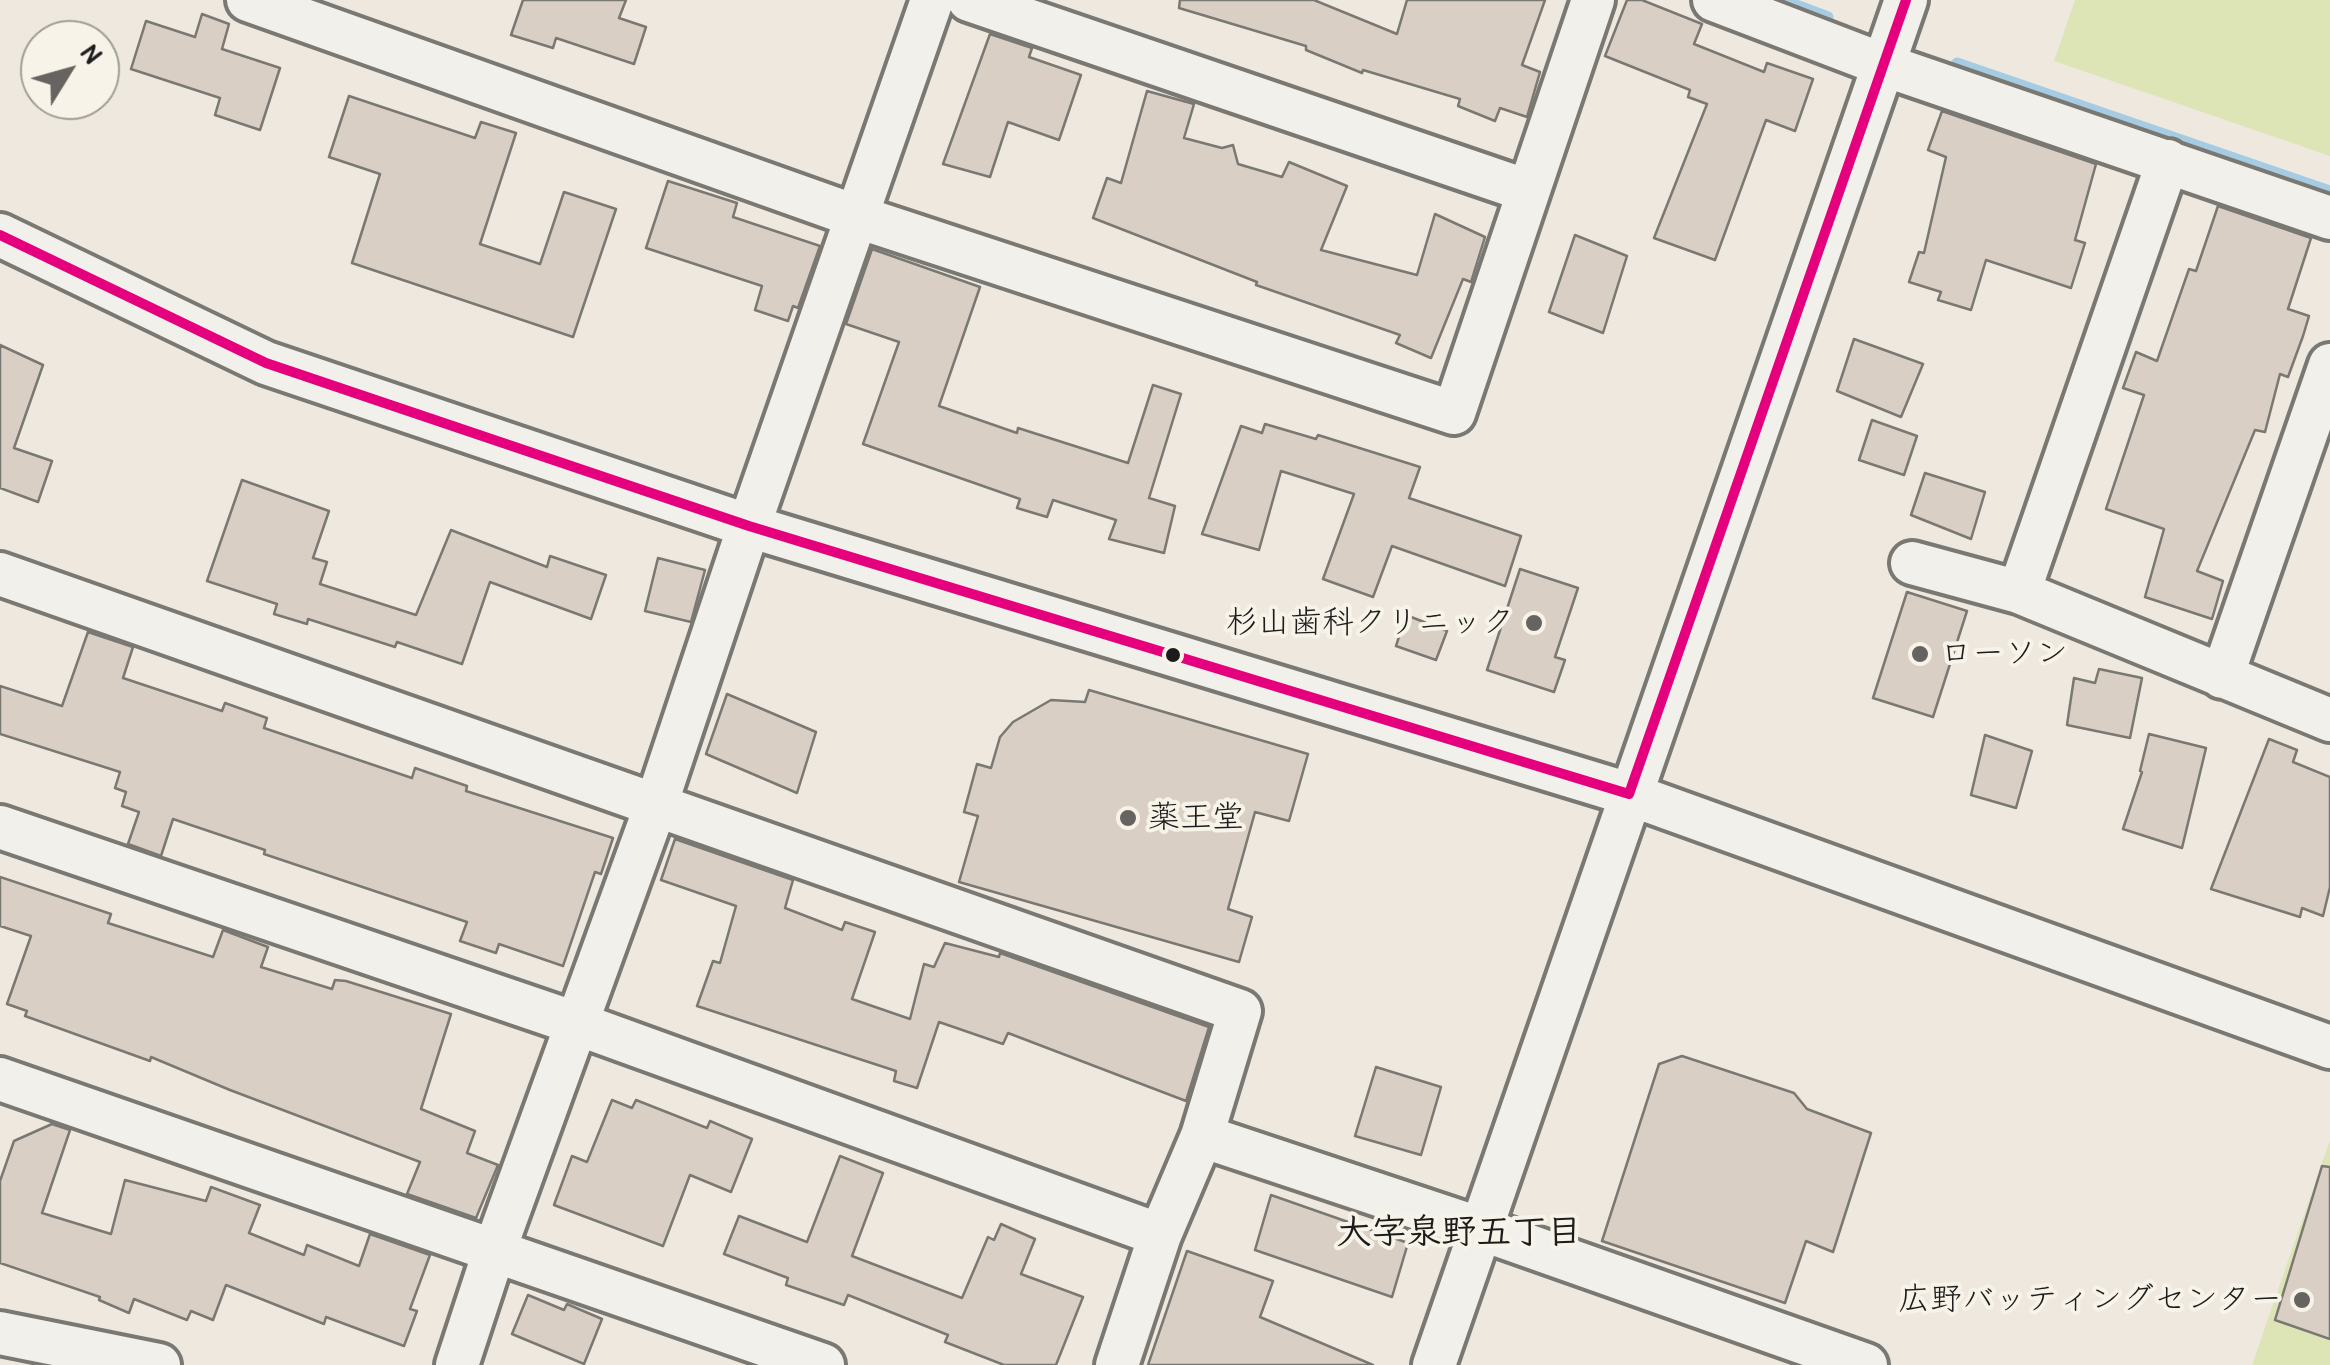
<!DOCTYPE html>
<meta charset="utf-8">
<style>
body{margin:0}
#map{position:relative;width:2330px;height:1365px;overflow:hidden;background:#eee8de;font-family:"Patrick Hand",sans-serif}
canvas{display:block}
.north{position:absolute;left:20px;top:20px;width:100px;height:100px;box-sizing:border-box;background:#f7f3e8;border:2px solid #9f9d96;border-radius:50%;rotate:53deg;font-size:28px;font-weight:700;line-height:40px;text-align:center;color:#1c1c1c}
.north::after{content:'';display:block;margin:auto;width:35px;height:45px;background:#666360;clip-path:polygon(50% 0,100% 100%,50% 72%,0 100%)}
</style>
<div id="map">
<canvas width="2330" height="1365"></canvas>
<div class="north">N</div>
</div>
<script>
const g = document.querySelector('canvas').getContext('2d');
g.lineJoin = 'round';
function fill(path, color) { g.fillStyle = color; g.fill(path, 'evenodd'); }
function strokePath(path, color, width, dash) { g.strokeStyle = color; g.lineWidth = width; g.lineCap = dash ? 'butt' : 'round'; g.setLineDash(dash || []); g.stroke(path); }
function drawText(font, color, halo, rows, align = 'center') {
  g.font = font + ' "Patrick Hand","Klee One",sans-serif'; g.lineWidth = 8; g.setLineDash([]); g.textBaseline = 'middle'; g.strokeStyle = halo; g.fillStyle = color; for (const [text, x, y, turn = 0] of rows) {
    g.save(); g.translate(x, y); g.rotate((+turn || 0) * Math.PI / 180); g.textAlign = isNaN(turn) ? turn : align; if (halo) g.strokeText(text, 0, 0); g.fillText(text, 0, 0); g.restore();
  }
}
fill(new Path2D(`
 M 2075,0 L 2330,0 L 2330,156 L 2054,61 Z
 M 2330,1140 L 2330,1365 L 2252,1365 Z`), '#dde5b7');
strokePath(new Path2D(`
 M 1783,0 L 1828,17
 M 1957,63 L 2330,191`), '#a6cce4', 11);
const building = new Path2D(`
 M 523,0 L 626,0 L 619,18 L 646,27 L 634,64 L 556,38 L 553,48 L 511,35 Z
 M 1180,0 L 1314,0 L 1397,34 L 1407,0 L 1545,0 L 1522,65 L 1540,72 L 1527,117 L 1500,108 L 1495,121 L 1458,106 L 1460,99 L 1363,70 L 1362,73 L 1306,50 L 1306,46 L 1179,8 Z
 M 1627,0 L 1642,0 L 1702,24 L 1694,44 L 1764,72 L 1767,63 L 1813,79 L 1795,131 L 1766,120 L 1715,260 L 1654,238 L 1707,104 L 1688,97 L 1690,90 L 1605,56 Z
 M 202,14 L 229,24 L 222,49 L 280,68 L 260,130 L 215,115 L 220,98 L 131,69 L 146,21 L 195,37 Z
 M 990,34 L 1032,48 L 1029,57 L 1081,75 L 1059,140 L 1008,122 L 990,177 L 943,164 Z
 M 1147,91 L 1194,104 L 1184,138 L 1222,148 L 1233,145 L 1238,164 L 1282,177 L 1289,162 L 1347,186 L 1321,250 L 1417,275 L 1435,214 L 1485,237 L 1471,282 L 1463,279 L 1431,358 L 1396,343 L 1400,335 L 1256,285 L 1257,282 L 1093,218 L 1107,178 L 1121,183 Z
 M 349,96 L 475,138 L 481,122 L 516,133 L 480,244 L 540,264 L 564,192 L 616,209 L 573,337 L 352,263 L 380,174 L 329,157 Z
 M 1942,111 L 2096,164 L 2075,240 L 2085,243 L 2071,288 L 1986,260 L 1971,310 L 1938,300 L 1941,292 L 1909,282 L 1919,252 L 1924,253 L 1946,157 L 1928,150 Z
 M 668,181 L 737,203 L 733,217 L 820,246 L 798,308 L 793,306 L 788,321 L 755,310 L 762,286 L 646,248 Z
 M 2218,206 L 2311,238 L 2288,309 L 2309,316 L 2303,336 L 2288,377 L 2280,374 L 2265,432 L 2255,430 L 2197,571 L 2223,581 L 2212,619 L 2145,597 L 2164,529 L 2106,509 L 2144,395 L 2123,388 L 2136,352 L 2157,361 L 2189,269 L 2196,271 Z
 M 1575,235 L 1627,256 L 1603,333 L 1549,312 Z
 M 872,249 L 980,287 L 939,406 L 1017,433 L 1018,428 L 1128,463 L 1153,385 L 1181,394 L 1149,498 L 1175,506 L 1164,553 L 1109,539 L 1116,520 L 1053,500 L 1047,517 L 1017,508 L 1020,499 L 863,444 L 899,342 L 846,324 Z
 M 1854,339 L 1923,364 L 1901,417 L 1837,391 Z
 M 0,345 L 43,365 L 14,448 L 52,461 L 38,502 L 0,488 Z
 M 1872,420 L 1917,436 L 1904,475 L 1859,460 Z
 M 1265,424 L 1316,439 L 1318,435 L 1420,467 L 1409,498 L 1521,536 L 1505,586 L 1392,546 L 1373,597 L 1323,579 L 1354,494 L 1281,471 L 1259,550 L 1202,534 L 1241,426 L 1262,433 Z
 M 1925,473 L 1985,492 L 1971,539 L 1911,515 Z
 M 242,480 L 329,511 L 313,558 L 327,562 L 320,584 L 416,615 L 451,530 L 547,567 L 550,556 L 606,575 L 591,619 L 490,582 L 462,664 L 397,642 L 395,647 L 308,619 L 307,624 L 274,614 L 277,604 L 207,581 Z
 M 658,558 L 705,570 L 691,622 L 645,611 Z
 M 1520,569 L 1578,588 L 1555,657 L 1565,660 L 1554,692 L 1487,670 Z
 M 1907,592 L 1967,611 L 1933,717 L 1873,698 Z
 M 1406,615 L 1447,631 L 1436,660 L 1396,646 Z
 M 88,632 L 133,647 L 123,678 L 222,711 L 225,703 L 267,718 L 264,728 L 412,778 L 415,768 L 467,786 L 466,791 L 613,838 L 601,874 L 595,872 L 563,966 L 499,944 L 496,953 L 460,941 L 467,922 L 264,854 L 265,850 L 173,819 L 161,856 L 128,844 L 139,812 L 122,806 L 126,792 L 115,788 L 120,772 L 0,734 L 0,686 L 62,706 Z
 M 2099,669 L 2142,678 L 2130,738 L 2067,725 L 2074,678 L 2095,683 Z
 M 1089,690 L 1308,754 L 1289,821 L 1255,812 L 1228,909 L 1252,917 L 1239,962 L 959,882 L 978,816 L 964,812 L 977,764 L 991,768 L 1000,737 L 1013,722 L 1051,700 L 1085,702 Z
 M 727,694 L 816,732 L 797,793 L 706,754 Z
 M 2149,734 L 2206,748 L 2182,848 L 2123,829 L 2142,772 L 2140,771 Z
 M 1985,735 L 2032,751 L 2016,808 L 1971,795 Z
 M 2269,739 L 2297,750 L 2293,762 L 2330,777 L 2330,887 L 2323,916 L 2302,908 L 2300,917 L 2211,889 Z
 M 675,839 L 793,880 L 785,908 L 842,930 L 845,922 L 875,932 L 852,999 L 910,1019 L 924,964 L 934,967 L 945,943 L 999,957 L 1000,953 L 1209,1027 L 1186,1101 L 1008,1033 L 1003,1044 L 939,1022 L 917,1088 L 894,1081 L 896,1071 L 697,1006 L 713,961 L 720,963 L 736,906 L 661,880 Z
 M 0,877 L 111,914 L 108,923 L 213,957 L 223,930 L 268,947 L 261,967 L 332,989 L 335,980 L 346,981 L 451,1014 L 421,1109 L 475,1131 L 467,1153 L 498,1165 L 476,1218 L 407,1194 L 420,1162 L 230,1090 L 151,1057 L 150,1061 L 25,1016 L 27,1011 L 7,1004 L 31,936 L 0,926 Z
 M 1682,1056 L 1794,1093 L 1807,1109 L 1871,1133 L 1833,1252 L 1806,1241 L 1785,1303 L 1602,1241 L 1659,1064 Z
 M 1376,1067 L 1441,1087 L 1421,1155 L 1355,1136 Z
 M 612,1100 L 632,1108 L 636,1100 L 707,1128 L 710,1121 L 752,1139 L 731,1192 L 690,1175 L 663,1246 L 554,1205 L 572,1156 L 587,1162 Z
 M 52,1124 L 70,1130 L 42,1213 L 111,1234 L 125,1180 L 206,1201 L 211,1187 L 260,1205 L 249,1233 L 304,1255 L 307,1245 L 359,1266 L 370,1234 L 430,1255 L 410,1309 L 417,1311 L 404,1346 L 326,1317 L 324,1324 L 226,1285 L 213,1320 L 191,1311 L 187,1320 L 134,1299 L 129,1313 L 99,1300 L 100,1297 L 0,1263 L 0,1181 L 14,1141 Z
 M 840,1156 L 883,1173 L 852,1256 L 962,1298 L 988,1237 L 994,1240 L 1001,1224 L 1035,1239 L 1021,1274 L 1083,1297 L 1056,1365 L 1004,1365 L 945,1342 L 948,1335 L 848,1295 L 844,1305 L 786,1285 L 788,1278 L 724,1254 L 739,1216 L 807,1242 Z
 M 2322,1166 L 2330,1167 L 2330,1339 L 2275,1320 Z
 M 1271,1195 L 1408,1243 L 1392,1297 L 1255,1250 Z
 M 1187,1251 L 1273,1281 L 1260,1317 L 1373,1365 L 1148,1365 Z
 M 528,1295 L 564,1310 L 567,1304 L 602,1319 L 584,1364 L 512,1334 Z`);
fill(building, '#dacfc4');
strokePath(building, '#7a7873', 2.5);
const minor = new Path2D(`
 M 248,0 L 858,217 L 1454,413 L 1593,0
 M 969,0 L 1528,191
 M 1714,0 L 1884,65 L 2330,218
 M 2168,161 L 2019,592 L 2330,720
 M 0,235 L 266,363 L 749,526 L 1629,794 L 2330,1047
 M 1912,563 L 2019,592
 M 0,574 L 1240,1011 L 1202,1136 L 1160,1235 L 1117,1365
 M 2222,677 L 2330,365
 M 0,827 L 578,1024 L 1160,1235
 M 0,1079 L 823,1365
 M 1202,1136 L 1481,1229 L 1866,1365
 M 0,1333 L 159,1365
 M 457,1365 L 495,1249 L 656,805 L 749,526 L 932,0
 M 1434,1365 L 1906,0`);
strokePath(minor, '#7a7873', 50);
strokePath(minor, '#f1f0eb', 42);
strokePath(new Path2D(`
 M 0,235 L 266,363 L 749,526 L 1629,794 L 1906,0`), '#e5007d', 10);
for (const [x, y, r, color] of [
 [1534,623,10,"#666360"],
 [1920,654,10,"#666360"],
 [1173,655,9,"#1c1c1c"],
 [1128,818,10,"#666360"],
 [2302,1300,10,"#666360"]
]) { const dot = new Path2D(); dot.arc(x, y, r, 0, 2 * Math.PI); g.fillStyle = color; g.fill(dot); strokePath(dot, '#f7f3e8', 4); }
drawText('32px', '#1c1c1c', '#f7f3e8', [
 ["杉山歯科クリニック",1514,623],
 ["ローソン",1940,654,"left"],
 ["薬王堂",1148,818,"left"],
 ["広野バッティングセンター",2282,1300]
], 'right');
drawText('bold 35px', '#1c1c1c', '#f7f3e8', [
 ["大字泉野五丁目",1459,1234]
]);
</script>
